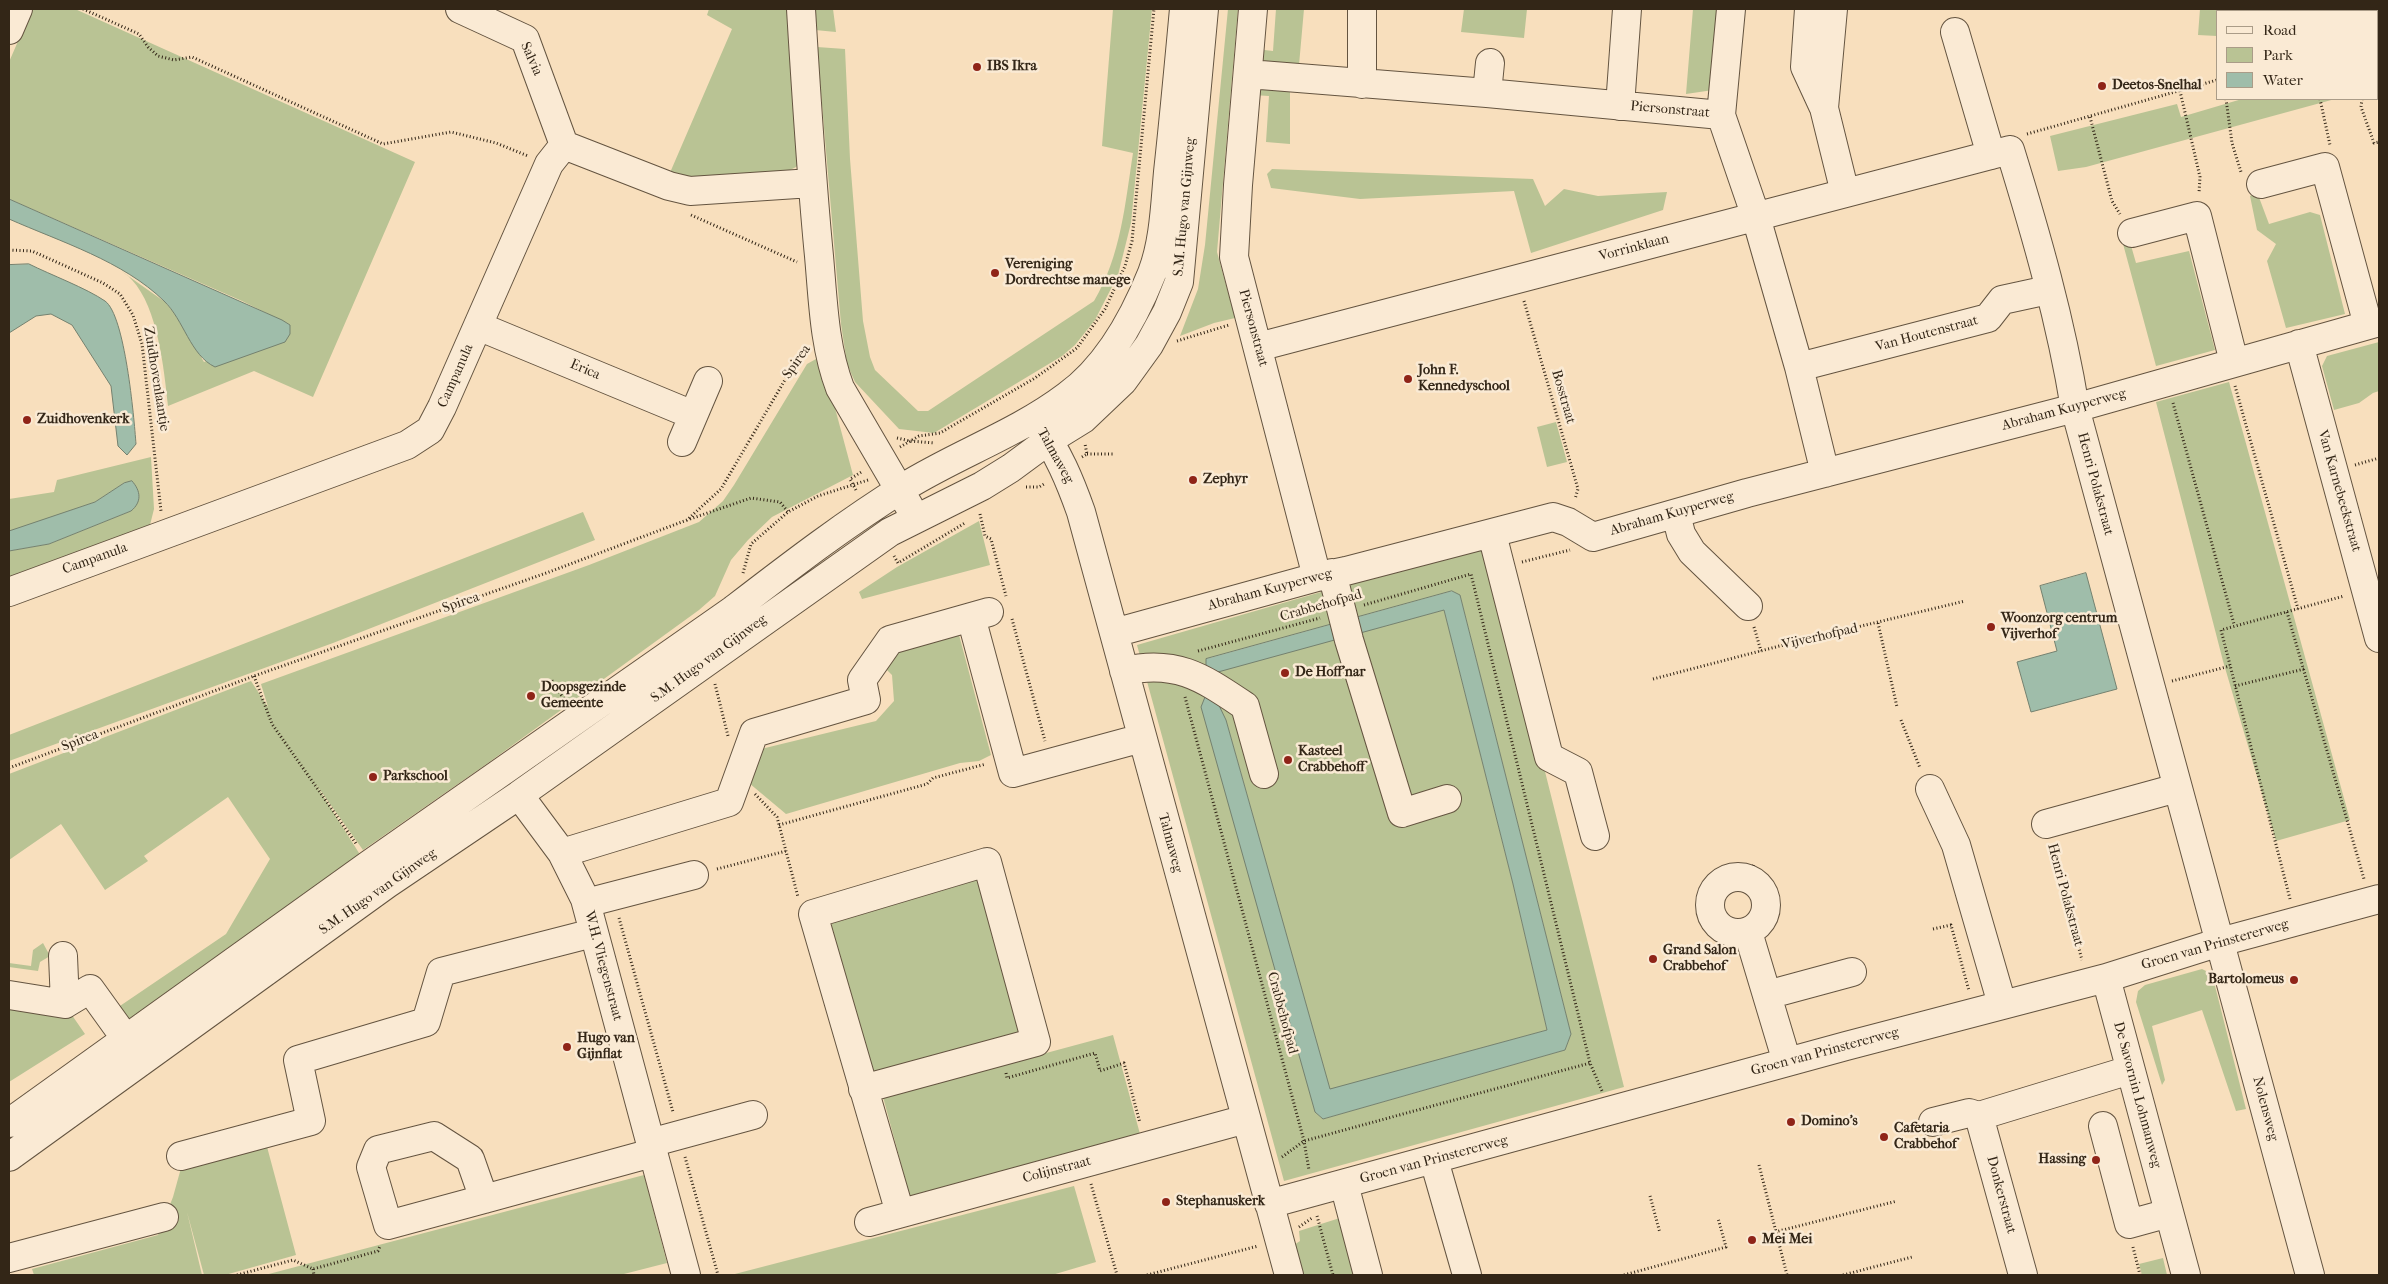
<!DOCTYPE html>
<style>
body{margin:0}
#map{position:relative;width:2388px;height:1284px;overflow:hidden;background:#f8dfbd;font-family:"IM FELL French Canon",serif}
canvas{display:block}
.frame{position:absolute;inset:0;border:10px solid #332617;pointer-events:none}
.legend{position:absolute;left:2216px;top:10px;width:162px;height:90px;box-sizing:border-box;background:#faead4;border:1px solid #aa9c88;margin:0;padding:6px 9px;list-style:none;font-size:15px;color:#332617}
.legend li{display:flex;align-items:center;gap:10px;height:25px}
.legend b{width:25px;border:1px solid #aa9c88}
</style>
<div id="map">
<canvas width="2388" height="1284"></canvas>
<div class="frame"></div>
<ul class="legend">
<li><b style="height:6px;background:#faead4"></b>Road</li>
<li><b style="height:14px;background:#b9c394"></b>Park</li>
<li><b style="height:14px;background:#9fbdaa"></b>Water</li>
</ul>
</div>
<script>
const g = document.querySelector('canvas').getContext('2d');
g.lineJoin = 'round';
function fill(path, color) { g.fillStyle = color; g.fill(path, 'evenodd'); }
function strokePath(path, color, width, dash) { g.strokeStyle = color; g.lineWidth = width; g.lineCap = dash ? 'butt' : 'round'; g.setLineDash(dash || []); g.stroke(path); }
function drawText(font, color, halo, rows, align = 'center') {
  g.font = font + ' "IM FELL French Canon",serif'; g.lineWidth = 5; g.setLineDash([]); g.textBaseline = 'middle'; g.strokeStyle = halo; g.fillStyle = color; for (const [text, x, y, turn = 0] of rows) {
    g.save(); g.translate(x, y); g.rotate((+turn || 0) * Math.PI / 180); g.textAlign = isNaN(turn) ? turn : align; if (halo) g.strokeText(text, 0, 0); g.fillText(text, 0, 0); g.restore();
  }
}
fill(new Path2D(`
 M 32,9 L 75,9 L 415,162 L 313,397 L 254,371 L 168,406 C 164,369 158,308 132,280 C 128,275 122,272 117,268 L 165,302 L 177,316 L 204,362 L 290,325 L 242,301 L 9,199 L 9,62 Z
 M 709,9 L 790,9 L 801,161 L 796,167 L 782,174 L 708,179 L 669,175 L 732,29 L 707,15 Z
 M 813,9 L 833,9 L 836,32 L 815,30 Z
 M 1113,9 L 1152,9 L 1131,223 L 1118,275 L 1095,320 L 1075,345 L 1062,356 L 934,433 L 899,429 L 855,382 L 847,364 L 841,324 L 817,47 L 845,49 L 850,159 L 863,321 L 870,357 L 875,370 L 918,411 L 928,411 L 1094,301 C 1121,256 1125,204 1133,153 L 1102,146 Z
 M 1228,9 L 1238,9 L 1217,252 L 1235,318 L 1214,323 L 1180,336 L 1198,289 L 1205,245 Z
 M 1276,9 L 1304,9 L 1299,65 C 1280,64 1263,69 1256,49 L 1273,51 Z
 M 1464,9 L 1527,9 L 1524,38 L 1461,32 Z
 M 1693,9 L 1720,9 L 1713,90 L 1686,94 Z
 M 2200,9 L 2379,9 L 2379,49 L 2377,49 L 2377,11 L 2217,11 L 2217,36 L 2198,35 Z
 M 1290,84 L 1290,144 L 1266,142 L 1269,96 L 1253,95 L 1259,85 Z
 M 2242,99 L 2335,99 L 2086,167 L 2058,171 L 2050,136 L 2177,104 L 2181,117 Z
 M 1272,169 L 1533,179 L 1545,206 L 1564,189 L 1598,196 L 1667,192 L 1663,210 L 1531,253 L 1514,191 L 1360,199 L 1271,188 L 1267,174 Z
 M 2257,192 L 2269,224 L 2310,212 L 2320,215 L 2345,314 L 2286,328 L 2267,261 L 2276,244 L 2257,230 L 2250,196 Z
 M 2126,228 L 2136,263 L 2189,251 L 2215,350 L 2156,366 L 2119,229 Z
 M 2379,342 L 2379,391 L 2373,393 L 2359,403 L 2334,410 L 2322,366 L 2327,356 Z
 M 816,359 L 832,397 L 853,475 L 772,517 L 748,540 L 731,560 L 715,596 L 699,610 L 488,763 L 363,850 L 315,783 L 364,861 L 128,1029 L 114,1010 L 226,934 L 270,859 L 228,797 L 144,856 L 148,861 L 105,890 L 61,824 L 9,860 L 9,774 L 251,681 L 268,707 L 261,684 L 589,565 L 699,522 L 723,501 L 734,485 L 807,364 Z
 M 2229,382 L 2350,820 L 2276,841 L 2223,661 L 2156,402 Z
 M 1556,422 L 1567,462 L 1547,467 L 1537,427 Z
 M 151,457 L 154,509 L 150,525 L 9,583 L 9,551 L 49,544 L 131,511 L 124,483 L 95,502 L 10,532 L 9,499 L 54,492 L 57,480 Z
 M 583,512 L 595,540 L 333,643 L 9,761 L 9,735 Z
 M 979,521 L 990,565 L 862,599 L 859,592 L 897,567 Z
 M 1488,544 L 1624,1087 L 1284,1181 L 1137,645 ZM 1452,591 L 1460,595 L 1571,1034 L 1565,1050 L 1323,1119 L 1315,1112 L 1226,720 L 1330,1090 L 1547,1030 L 1513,884 L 1444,610 L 1339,638 L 1206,659 Z
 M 958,631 L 991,755 L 979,761 L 960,763 L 786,814 L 749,783 L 761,749 L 876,721 L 894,701 L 892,675 L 882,665 L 896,647 Z
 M 978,878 L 1021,1033 L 881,1073 L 872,1071 L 829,931 L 833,921 Z
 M 43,943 L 50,956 L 40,962 L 38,971 L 9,967 L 9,963 L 31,966 L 33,950 Z
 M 2202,969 L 2212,974 L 2246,1109 L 2236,1111 L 2202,1010 L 2152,1026 L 2165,1080 L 2162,1085 L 2136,1002 L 2138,991 L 2145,985 Z
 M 9,1000 L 67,1008 L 85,1034 L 9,1082 Z
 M 1113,1035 L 1140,1134 L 910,1197 L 883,1097 Z
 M 266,1143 L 296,1255 L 225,1275 L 204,1275 L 187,1212 L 202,1275 L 34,1275 L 32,1269 L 158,1235 L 173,1197 L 181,1168 Z
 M 644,1175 L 667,1263 L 620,1275 L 265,1275 Z
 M 1074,1186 L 1096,1262 L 1052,1275 L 731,1275 Z
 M 1343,1217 L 1359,1275 L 1302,1275 L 1294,1245 L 1300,1241 L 1299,1231 Z
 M 2163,1258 L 2167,1275 L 2142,1275 L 2139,1264 Z`), '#b9c394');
const water = new Path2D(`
 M 9,199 L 282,320 L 290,325 L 290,334 L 285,342 L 215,367 C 190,355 184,320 164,301 C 123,261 61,242 9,219 Z
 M 29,264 C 51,275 86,288 105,301 C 125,315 134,417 136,444 L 127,455 L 118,446 L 111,386 L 72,325 L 51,314 L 36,316 L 9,333 L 9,265 Z
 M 132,481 C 141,491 142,502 131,511 L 49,544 L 9,551 L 9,531 L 95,502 L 124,483 Z
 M 2086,573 L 2117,689 L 2031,712 L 2017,662 L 2057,651 L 2040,586 Z
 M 1452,591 L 1460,595 L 1571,1034 L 1565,1050 L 1323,1119 L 1315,1112 L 1201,707 L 1207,692 L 1213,693 L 1226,720 L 1330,1089 L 1547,1030 L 1513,884 L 1444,610 L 1218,672 L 1211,672 L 1206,665 L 1206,659 Z`);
fill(water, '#9fbdaa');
strokePath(water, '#74816f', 1);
const minor = new Path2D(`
 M 460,9 L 525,39 L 564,145
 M 801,9 C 806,91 811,174 819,256 C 823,300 824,346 840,388 L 909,506
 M 1253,9 L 1238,185 L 1234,257 L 1317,577
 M 1731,9 L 1721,115 L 1756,217 L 1799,367 L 1825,473
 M 1809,9 L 1805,67 L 1823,106
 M 1833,9 L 1824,108 L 1845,193
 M 9,30 L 18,9
 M 1955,32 L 1991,155
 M 1248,74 L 1487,93 L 1721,115
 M 1362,84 L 1362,9
 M 1487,93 L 1490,63
 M 1620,106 L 1627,9
 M 2010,150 C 2036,234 2061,321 2075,408 L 2310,1275
 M 2261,184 L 2325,167 L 2368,325
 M 2132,233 L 2197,216 L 2234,362
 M 478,326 L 693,415
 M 2299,344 L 2379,638
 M 1258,347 L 2010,150
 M 1799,367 L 1988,318 L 2002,300 L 2048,290
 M 1038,425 C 1058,452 1070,481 1081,512 L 1289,1275
 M 682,442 L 708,381
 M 1676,514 L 1681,534 L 1692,552 L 1748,606
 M 1492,534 L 1549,757 L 1578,772 L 1595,836
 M 1332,573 L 1349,640 L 1402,813 L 1447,799
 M 9,592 L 407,445 L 430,430 L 442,407 L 549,164 L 564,145 L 669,186 L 690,191 L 812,183
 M 971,617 L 1013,773 L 1142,738
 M 1114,633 L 1317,577 L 1346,571 L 1553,517 L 1568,522 L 1593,537 L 1747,493 L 2075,408 L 2379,322
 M 1124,671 C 1177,659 1203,678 1245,706 L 1264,774
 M 1930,789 L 1956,845 L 2002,1004
 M 519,795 L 562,853 L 585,899 L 686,1275
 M 2046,824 L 2177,788
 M 562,853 L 729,802 L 754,733 L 866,700 L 862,680 L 890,640 L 989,612
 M1710 905a28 28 0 1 1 56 0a28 28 0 1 1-56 0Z
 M 586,903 L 694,875
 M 1748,932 L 1787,1062
 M 63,956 L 65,1004
 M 2106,978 L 2186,1275
 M 9,995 L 65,1004 L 90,989 L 126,1039
 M 1767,995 L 1852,972
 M 863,1089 L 1036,1042 L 987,862 L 813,914 L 900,1213
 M 1933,1122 L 1969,1113 L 1979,1116
 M 9,1123 L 370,864 L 733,610 C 789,567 846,523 906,486 C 958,454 1018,433 1067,396 C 1107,367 1134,318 1152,273 C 1164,242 1165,205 1168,172 C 1174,118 1179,63 1184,9
 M 2103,1126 L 2129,1224 L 2169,1213
 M 434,1136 L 470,1159 L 484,1199 L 388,1225 L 371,1167 L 378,1150 Z
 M 650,1143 L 753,1115
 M 181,1156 L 311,1121 L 298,1060 L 426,1022 L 441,972 L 593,933
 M 9,1157 L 387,884 L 519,795 L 890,532 L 982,486 L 1011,468 L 1049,440 L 1083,419 L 1123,381 L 1149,345 L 1167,312 L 1179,282 L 1204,9
 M 1434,1160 L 1467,1275
 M 1344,1184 L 1368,1275
 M 484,1199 L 652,1153
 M 1269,1204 L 1846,1046 L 2106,978 L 2220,942 L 2379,899
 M 869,1222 L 1246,1119
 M 9,1258 L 164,1217
 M 2023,1275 L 1979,1116 L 2130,1070`);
strokePath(minor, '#645440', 30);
strokePath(new Path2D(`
 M 83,9 L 139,34 L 148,47 L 158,56 L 174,60 L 192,57 L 383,144 L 451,132 L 496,143 L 528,156
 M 2377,73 L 2379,72
 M 2180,91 L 2200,177 L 2199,193
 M 2226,99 L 2232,143 L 2241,172
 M 2320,99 L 2330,145
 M 2362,99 L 2361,107 L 2374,143 L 2379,142
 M 2090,117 L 2112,201 L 2120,214
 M 2027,134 L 2217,80
 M 691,215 L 797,262
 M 9,250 L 32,251 L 103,283 L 120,294 L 133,315 L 142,344 L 161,511
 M 1524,301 L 1578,489 L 1575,499
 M 1177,341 L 1229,325
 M 2235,386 L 2298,609
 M 2173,403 L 2234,624
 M 897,438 L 910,441 L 935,443
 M 900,447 L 919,436 L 940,433 L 1035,378 L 1077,348 L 1105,309 L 1125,266 L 1132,241 L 1154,9
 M 1087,454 L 1114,454
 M 1082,457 L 1087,454 L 1085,444
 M 2355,465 L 2379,458
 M 1026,487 L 1039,487 L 1044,484
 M 856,490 L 850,479 L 863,471
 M 980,514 L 985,536 L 991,539 L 1006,596
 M 690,519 L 751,498 L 780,502 L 788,512
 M 894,556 L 898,563 L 965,523
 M 1522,562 L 1570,550
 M 743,573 L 751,544 L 788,512 L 818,496 L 868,480
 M 1364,605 L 1471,574 L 1590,1063 L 1602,1091
 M 2287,612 L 2364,879
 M 1012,619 L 1045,741
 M 1878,623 L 1897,707
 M 1754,627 L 1761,651
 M 1198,651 L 1320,618
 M 254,676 L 272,724 L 357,845
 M 1653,679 L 1791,643 L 1965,601
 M 552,680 L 553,684 L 565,700
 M 2172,681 L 2230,666
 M 715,684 L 728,736
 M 2235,686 L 2304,669
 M 1185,697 L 1304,1141 L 1309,1170
 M 1901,720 L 1920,768
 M 9,768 L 254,676 L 549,572 L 687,520 L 721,489 L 799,356 L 805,349
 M 755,794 L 777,817 L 798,897
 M 779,825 L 927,784 L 933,778 L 986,764
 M 2051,845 L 2082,960
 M 717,869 L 786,851
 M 1748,879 L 1754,864
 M 2290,899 L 2221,630 L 2344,596
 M 619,918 L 673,1112
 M 1933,929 L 1951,925 L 1969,991
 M 1006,1073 L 1007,1078 L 1095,1053 L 1100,1071 L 1124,1063 L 1140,1123
 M 685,1157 L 718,1275
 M 1282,1157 L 1304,1141 L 1590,1063
 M 1759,1165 L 1787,1275
 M 1091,1184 L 1117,1275
 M 1650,1196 L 1660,1233
 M 1317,1216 L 1333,1275
 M 1299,1227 L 1312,1218
 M 1775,1232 L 1897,1201
 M 2133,1247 L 2140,1275
 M 313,1269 L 314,1275
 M 237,1275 L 293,1260 L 313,1269 L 378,1251 L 380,1246
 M 1147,1275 L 1258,1246
 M 1624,1275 L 1726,1247 L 1718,1218
 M 1843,1275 L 1912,1257`), '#332617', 3, [1, 2.5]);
strokePath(minor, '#faead4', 28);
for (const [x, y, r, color] of [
 [977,67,5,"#8f2418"],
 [2102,86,5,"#8f2418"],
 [995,273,5,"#8f2418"],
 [1408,379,5,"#8f2418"],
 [27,420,5,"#8f2418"],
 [1193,480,5,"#8f2418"],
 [1991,627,5,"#8f2418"],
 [1285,673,5,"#8f2418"],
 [531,696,5,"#8f2418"],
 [1288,760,5,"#8f2418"],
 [373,777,5,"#8f2418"],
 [1653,959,5,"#8f2418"],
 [2294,980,5,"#8f2418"],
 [567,1047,5,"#8f2418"],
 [1791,1122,5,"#8f2418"],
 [1884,1137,5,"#8f2418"],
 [2096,1160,5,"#8f2418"],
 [1166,1202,5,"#8f2418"],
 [1752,1240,5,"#8f2418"]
]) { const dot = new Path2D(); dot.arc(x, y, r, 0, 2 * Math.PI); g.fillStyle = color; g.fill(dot); strokePath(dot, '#faead4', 2); }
drawText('14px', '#332617', '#faead4', [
 ["Salvia",531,59,66],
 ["Piersonstraat",1670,110,5],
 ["S.M. Hugo van Gijnweg",1185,207,-85],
 ["Vorrinklaan",1634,248,-15],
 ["Piersonstraat",1253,328,75],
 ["Van Houtenstraat",1927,334,-15],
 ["Spirea",797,362,-55],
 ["Erica",585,370,23],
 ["Campanula",456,376,-66],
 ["Zuidhovenlaantje",156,379,81],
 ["Bosstraat",1563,397,74],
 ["Abraham Kuyperweg",2064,410,-15],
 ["Talmaweg",1055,456,61],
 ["Henri Polakstraat",2095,484,75],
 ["Van Karnebeekstraat",2339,491,74],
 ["Abraham Kuyperweg",1672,514,-16],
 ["Campanula",95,559,-20],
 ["Abraham Kuyperweg",1270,590,-15],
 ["Spirea",461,603,-19],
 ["Crabbehofpad",1321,606,-16],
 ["Vijverhofpad",1820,637,-13],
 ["S.M. Hugo van Gijnweg",709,659,-36],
 ["Spirea",80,741,-21],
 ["Talmaweg",1170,843,75],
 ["S.M. Hugo van Gijnweg",378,892,-35],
 ["Henri Polakstraat",2065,895,75],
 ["Groen van Prinstererweg",2215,945,-16],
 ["W.H. Vliegenstraat",603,966,75],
 ["Crabbehofpad",1282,1013,75],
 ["Groen van Prinstererweg",1825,1052,-15],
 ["De Savornin Lohmanweg",2137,1095,75],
 ["Nolensweg",2265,1109,75],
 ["Groen van Prinstererweg",1434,1160,-15],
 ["Colijnstraat",1057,1170,-15],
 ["Donkerstraat",2001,1195,75]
]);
drawText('bold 14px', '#332617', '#faead4', [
 ["IBS Ikra",987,67],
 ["Deetos-Snelhal",2112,86],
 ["Vereniging",1005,265],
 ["Dordrechtse manege",1005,281],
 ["John F.",1418,371],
 ["Kennedyschool",1418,387],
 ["Zuidhovenkerk",37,420],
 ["Zephyr",1203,480],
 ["Woonzorg centrum",2001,619],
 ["Vijverhof",2001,635],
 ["De Hoff'nar",1295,673],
 ["Doopsgezinde",541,688],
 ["Gemeente",541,704],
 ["Kasteel",1298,752],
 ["Crabbehoff",1298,768],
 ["Parkschool",383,777],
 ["Grand Salon",1663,951],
 ["Crabbehof",1663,967],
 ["Bartolomeus",2284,980,"right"],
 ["Hugo van",577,1039],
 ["Gijnflat",577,1055],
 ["Domino's",1801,1122],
 ["Cafetaria",1894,1129],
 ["Crabbehof",1894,1145],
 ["Hassing",2086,1160,"right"],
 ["Stephanuskerk",1176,1202],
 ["Mei Mei",1762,1240]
], 'left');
</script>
